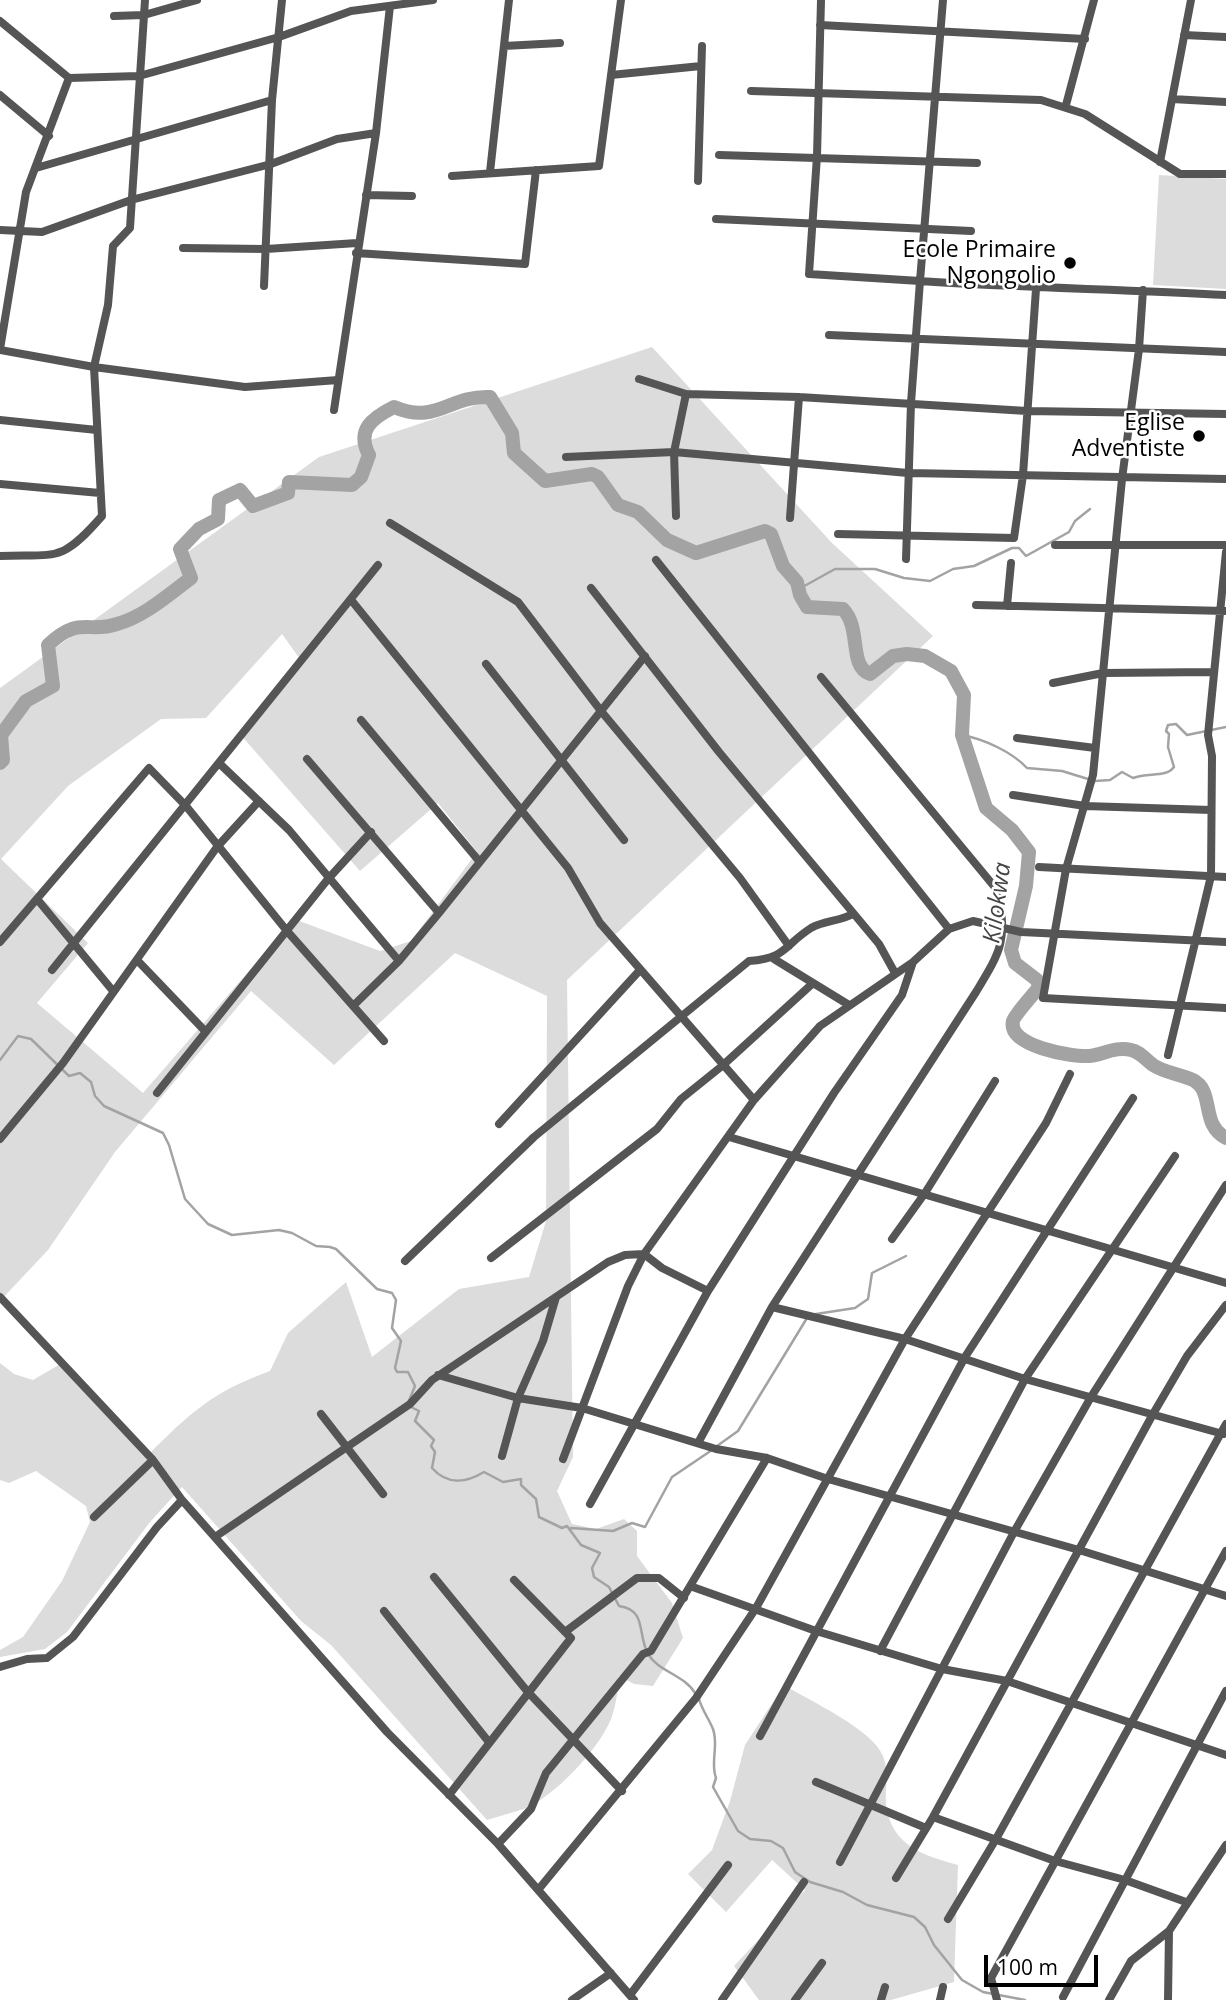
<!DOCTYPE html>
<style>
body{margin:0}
#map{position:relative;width:1226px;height:2000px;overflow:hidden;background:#fff;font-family:"Open Sans",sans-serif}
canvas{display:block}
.scale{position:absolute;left:984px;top:1955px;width:114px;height:32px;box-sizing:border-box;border:4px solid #000;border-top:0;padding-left:9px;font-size:21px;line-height:24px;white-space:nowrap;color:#000;-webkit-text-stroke:5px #fff;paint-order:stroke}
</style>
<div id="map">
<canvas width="1226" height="2000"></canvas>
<div class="scale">100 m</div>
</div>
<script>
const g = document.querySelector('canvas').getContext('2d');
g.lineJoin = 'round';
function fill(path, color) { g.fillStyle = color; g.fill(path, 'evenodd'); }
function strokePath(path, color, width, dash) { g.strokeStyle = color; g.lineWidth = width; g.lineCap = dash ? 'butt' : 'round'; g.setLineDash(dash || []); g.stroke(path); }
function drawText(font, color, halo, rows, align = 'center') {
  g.font = font + ' "Open Sans",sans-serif'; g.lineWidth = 5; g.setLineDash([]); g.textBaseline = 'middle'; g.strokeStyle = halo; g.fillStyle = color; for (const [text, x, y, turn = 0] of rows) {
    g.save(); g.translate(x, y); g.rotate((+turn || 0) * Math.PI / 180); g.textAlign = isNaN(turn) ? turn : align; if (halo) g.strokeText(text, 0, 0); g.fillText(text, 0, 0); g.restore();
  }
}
fill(new Path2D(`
 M 1159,175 L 1226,179 L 1226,289 L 1153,285 Z
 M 652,347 L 832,543 L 933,636 L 567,980 L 573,1457 L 557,1491 L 572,1524 L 596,1529 L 624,1519 L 637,1531 L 637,1556 L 672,1603 L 683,1638 L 653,1686 L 634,1684 L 619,1676 C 618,1691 616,1705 611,1719 C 599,1749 554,1797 524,1809 C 512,1813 499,1816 487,1820 L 331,1645 L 301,1621 L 182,1487 L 150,1522 L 67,1632 L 45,1649 L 0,1657 L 0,1650 L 23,1637 L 62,1581 L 90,1522 L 86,1506 L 36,1471 L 9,1483 L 0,1480 L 0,1363 L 14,1374 L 33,1380 L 62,1363 L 148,1455 C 190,1413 212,1392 270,1371 L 288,1333 L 346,1282 L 372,1357 L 459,1289 L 529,1277 L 546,1221 L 547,996 L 455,953 L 334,1065 L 251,991 L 115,1152 L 48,1250 L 0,1301 L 0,688 L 319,457 ZM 282,634 L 300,659 L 239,733 L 360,871 L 438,803 L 477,852 L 411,941 L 380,951 L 294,919 L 143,1093 L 37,1003 L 88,943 L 1,859 L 68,786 L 161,719 L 206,718 Z
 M 784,1685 C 810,1701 872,1729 883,1756 C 889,1771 885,1789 886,1804 C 891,1846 923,1855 958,1865 L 954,1982 L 891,2000 L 759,2000 L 734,1966 L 805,1890 L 772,1860 L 726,1912 L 688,1874 L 712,1850 L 730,1801 L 745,1745 Z`), '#dcdcdc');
strokePath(new Path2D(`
 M 799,589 L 835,569 L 875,569 L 904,578 L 930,581 L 953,569 L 974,566 L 1012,548 L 1019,548 L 1026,556 L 1069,532 L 1075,521 L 1090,509
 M 962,735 C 984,739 1012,752 1027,768 L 1062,771 L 1088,779
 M 1095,781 L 1110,780 L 1122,772 L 1133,778 C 1148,772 1166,778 1174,767 L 1168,747 L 1169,734 L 1166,731 L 1168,725 L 1176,724 L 1187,735 L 1226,727
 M 0,1060 L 18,1036 L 31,1039 L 69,1076 L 80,1073 L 91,1082 L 95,1096 L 104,1106 L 163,1133 L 169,1145 L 185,1199 L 208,1224 L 232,1235 L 279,1230 L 292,1233 L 316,1246 L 330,1247 L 336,1249 L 377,1289 L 392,1293 L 396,1300 L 392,1328 L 401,1341 L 395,1368 L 397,1372 L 408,1372 L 415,1386 L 408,1403
 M 816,1314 L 855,1308 L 868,1299 L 872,1273 L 906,1256
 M 411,1407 L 419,1411 L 415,1421 L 434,1440 L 431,1446 L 435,1452 L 432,1468 C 447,1485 466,1483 484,1472 L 503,1482 L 521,1479 L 521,1485 L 536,1499 L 539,1517 L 562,1528 L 567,1526 L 581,1545 L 600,1553 L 592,1568 L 594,1577 L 609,1587 L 619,1606 C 647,1610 637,1633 648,1654 C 658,1671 684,1675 695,1693
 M 717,1446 L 738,1431 L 807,1318
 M 571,1528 L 613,1531 L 632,1523 L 645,1527 L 672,1477 L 712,1450
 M 699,1699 C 702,1710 709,1719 713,1729 C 719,1746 710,1762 716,1778 L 713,1787 L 738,1831 L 750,1839 L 771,1841 L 783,1848 L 795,1872 L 810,1882 L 843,1892 L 867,1905 L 914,1917 L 925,1927 L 934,1945 L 962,1980 L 983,1992 L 1025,2000`), '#a3a3a3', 2.5);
strokePath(new Path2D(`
 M 0,763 L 3,760 L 1,735 L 26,701 L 53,686 L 48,645 C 80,615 87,634 117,624 C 145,616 168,595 191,578 L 180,549 L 199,529 L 218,519 L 219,500 L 240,490 L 253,506 L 288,493 L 289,482 L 352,485 L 361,477 L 369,455 C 356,430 372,418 394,407 C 437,425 449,395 490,397 L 512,433 L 514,453 L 545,481 L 592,474 L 598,477 L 618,505 L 638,512 L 667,540 L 696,553 L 765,531 L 771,534 L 783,566 L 797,582 L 800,595 L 807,607 L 843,609 C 862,629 848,666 870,674 L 893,656 L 907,654 L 925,656 L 951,671 L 964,695 L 962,735 L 986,808 L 1012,830 L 1029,852 L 1026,886 L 1011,950 L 1015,963 L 1037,980 L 1039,987 C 1034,994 1015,1014 1013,1021 C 1007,1046 1071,1057 1089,1056 C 1102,1055 1116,1046 1131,1050 C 1139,1051 1146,1060 1153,1065 C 1165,1073 1180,1074 1193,1080 C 1215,1091 1200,1125 1226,1138`), '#a3a3a3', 14);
strokePath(new Path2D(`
 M 821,0 L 817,156 L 809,274 L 920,281 L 911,403 L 906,559
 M 943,0 L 920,281 C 1022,288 1124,289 1226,295
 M 114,16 L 144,15 L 197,0
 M 0,21 L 69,78 L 139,76 L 279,37 L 351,11 L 433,0
 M 820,25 L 1085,39
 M 1184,35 L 1226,37
 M 504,46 L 560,43
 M 611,75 L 701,66
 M 751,91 L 1041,100 L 1085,114 L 1180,174 L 1226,174
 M 0,95 L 49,136
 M 1172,99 L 1226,102
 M 1066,105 L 1094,0
 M 719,155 L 977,163
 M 1160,162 L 1191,0
 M 36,168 L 272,100
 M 490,172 L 509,0
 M 452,176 L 599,166 L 621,0
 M 698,181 L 702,46
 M 366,195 L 412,196
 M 716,219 L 971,231
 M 0,230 L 42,232 L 131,200 L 271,164 L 337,139 L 376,133
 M 183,248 L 266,249 L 357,243
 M 356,253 L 525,264 L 536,170
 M 264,286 L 272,100 L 282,0
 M 1143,290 L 1139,349 L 1122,479 L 1093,775 L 1066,869 L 1043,998 L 1226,1008
 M 829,335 L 1226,352
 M 0,349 L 26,192 L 69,78
 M 0,350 L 94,367 L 245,387 L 338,380
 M 639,379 L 686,394 L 799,397 L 1027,411 L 1226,414
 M 334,410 L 376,133 L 390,6
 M 0,420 L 97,430
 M 566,457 L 674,452 L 908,473 L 1226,479
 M 0,484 L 100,493
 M 676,516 L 674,452 L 686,394
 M 790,518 L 799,397
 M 390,523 L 518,602 L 601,711 L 740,878 L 789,946
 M 838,534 L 1014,538 L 1023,475 L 1036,289
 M 1055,545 L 1226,545
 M 0,556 C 58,554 61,563 102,516 L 94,367 L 108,305 L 113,246 L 130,228 L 145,0
 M 656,560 L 949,929
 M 591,588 L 719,752 L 879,944 L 895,973
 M 352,601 L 568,868 L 600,923 L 754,1100
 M 976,605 L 1226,611
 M 1007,606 L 1011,563
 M 486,664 L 624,840
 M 1053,683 L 1103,673 L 1213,672
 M 361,720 L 479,861
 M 1017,738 L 1095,748
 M 307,759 L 439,913
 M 220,764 L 289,830 L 399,961
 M 1013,795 L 1085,806 L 1211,810
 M 1039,867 L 1226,877
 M 37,899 L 113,991
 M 0,942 L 149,768 L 186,806 L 287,931 L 384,1041
 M 774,959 L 849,1005
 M 137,960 L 205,1031
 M 52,970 L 378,565
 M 353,1006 L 399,961 L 439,913 L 645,656
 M 1168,1055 L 1211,876 L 1212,756 L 1208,735 L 1226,552
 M 157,1093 L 328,879 L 371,832
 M 499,1124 L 640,970
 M 729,1137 L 1226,1283
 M 0,1139 L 63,1063 L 217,847 L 259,801
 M 892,1239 L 925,1193 L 995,1081
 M 491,1258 L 657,1129 L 681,1099 L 722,1066 L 812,984
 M 405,1261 L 534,1137 L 749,961 C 787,958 783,946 811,928 C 823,921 840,921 853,914
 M 0,1297 L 153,1460 L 182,1500
 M 772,1307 L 905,1339 L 1025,1379 L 1223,1434
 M 438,1375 L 518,1398 L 582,1408 L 716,1449 L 767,1458 L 828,1479 L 1079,1550 L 1226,1596
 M 321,1414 L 383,1494
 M 698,1443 L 772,1307 L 976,992 C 1002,949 1007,941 998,891 L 821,677
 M 502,1456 L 518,1398 L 543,1341 L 556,1297
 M 563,1459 L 628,1286 L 644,1254 L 754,1100 L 820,1026 L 913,962 L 949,929 L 973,921 L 1021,932 L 1226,942
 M 590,1504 L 708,1291 L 834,1093 L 902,995 L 913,962
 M 94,1517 L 153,1460
 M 215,1537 L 410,1404 L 432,1380 L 608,1262 L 625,1255 L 644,1254 L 662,1268 L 708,1291
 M 434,1577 L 527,1691 L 622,1791
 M 690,1586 L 816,1631 L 942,1669 L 1007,1681 L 1226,1755
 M 384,1611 L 488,1741
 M 565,1632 L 637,1578 L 659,1578 L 684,1598
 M 880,1651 L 1025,1379 L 1175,1156
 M 0,1667 L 27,1659 L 47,1658 L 73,1637 L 157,1527 L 182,1500 L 387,1732 L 498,1844 L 634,2000
 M 760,1736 L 965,1357 L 1133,1098
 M 816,1782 L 926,1828
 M 449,1795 L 571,1638 L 514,1580
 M 933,1817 L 1055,1861 L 1125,1880 L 1186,1902
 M 498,1844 L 531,1809 L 546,1773 L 643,1654 L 651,1651 L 767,1458
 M 840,1862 L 1014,1532 L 1091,1397 L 1226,1185
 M 896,1878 L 933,1817 L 1153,1414 L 1187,1356 L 1226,1305
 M 538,1890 L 696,1698 L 756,1608 L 905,1339 L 1046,1123 L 1070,1074
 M 948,1919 L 996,1839 L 1226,1424
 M 630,1995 L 728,1865
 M 1063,1997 L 1226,1691
 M 572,2000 L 611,1973
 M 722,2000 L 804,1882
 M 795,2000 L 822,1963
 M 881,2000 L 885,1987
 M 940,2000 L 943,1987
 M 997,2000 L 991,1978 L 1226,1551
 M 1109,2000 L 1131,1961 L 1169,1931
 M 1168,2000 L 1169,1931 L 1226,1845`), '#555', 8);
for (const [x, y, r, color] of [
 [1070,263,7,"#000"],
 [1199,436,7,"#000"]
]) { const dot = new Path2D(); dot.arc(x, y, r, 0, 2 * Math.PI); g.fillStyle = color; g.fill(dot); strokePath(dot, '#fff', 2.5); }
drawText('23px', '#000', '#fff', [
 ["Ecole Primaire",1056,250],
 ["Ngongolio",1056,276],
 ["Eglise",1185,423],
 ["Adventiste",1185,449]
], 'right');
drawText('italic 24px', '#444', '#fff', [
 ["Kilokwa",998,903,-82]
]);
</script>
